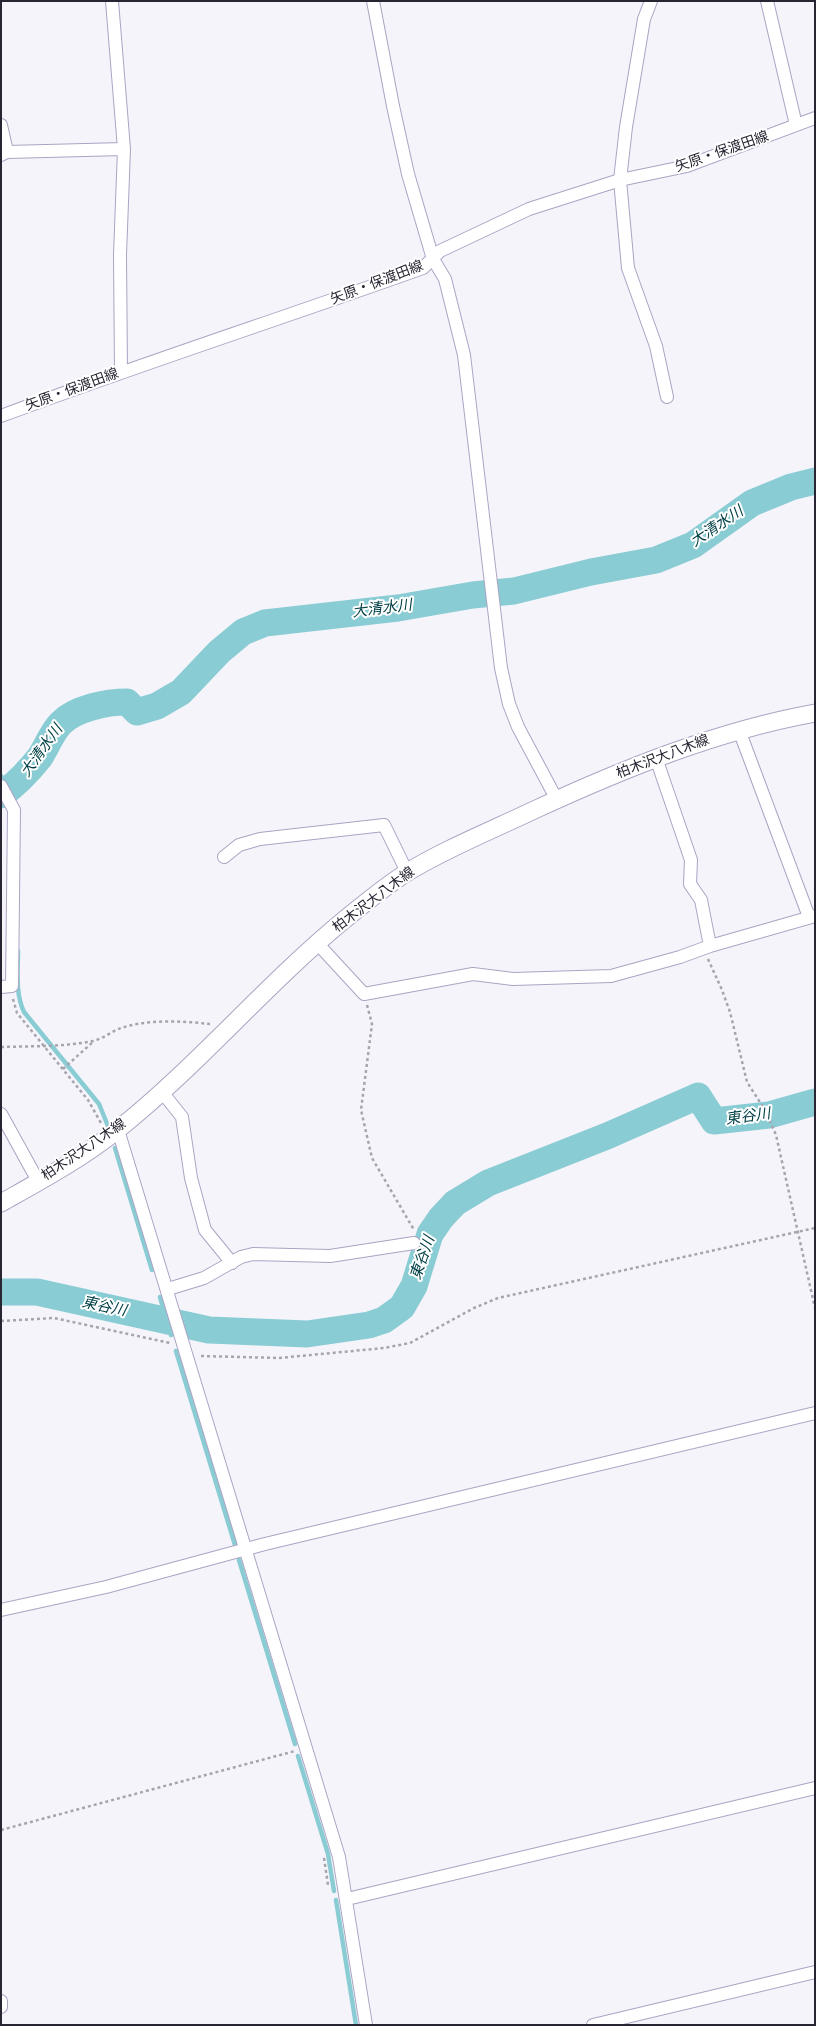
<!DOCTYPE html>
<meta charset="utf-8">
<style>
body{margin:0}
#map{position:relative;width:816px;height:2026px;overflow:hidden;background:#f6f4fb;font-family:"Archivo Narrow",sans-serif}
canvas{display:block}
.frame{position:absolute;inset:0;border:2px solid #282431;pointer-events:none}
</style>
<div id="map">
<canvas width="816" height="2026"></canvas>
<div class="frame"></div>
</div>
<script>
const g = document.querySelector('canvas').getContext('2d');
g.lineJoin = 'round';
function strokePath(path, color, width, dash) { g.strokeStyle = color; g.lineWidth = width; g.lineCap = dash ? 'butt' : 'round'; g.setLineDash(dash || []); g.stroke(path); }
function drawText(font, color, halo, rows, align = 'center') {
  g.font = font + ' "Archivo Narrow","Noto Sans JP",sans-serif'; g.lineWidth = 4; g.setLineDash([]); g.textBaseline = 'middle'; g.strokeStyle = halo; g.fillStyle = color; for (const [text, x, y, turn = 0] of rows) {
    g.save(); g.translate(x, y); g.rotate((+turn || 0) * Math.PI / 180); g.textAlign = isNaN(turn) ? turn : align; if (halo) g.strokeText(text, 0, 0); g.fillText(text, 0, 0); g.restore();
  }
}
strokePath(new Path2D(`
 M 1,776 L 6,784
 M 18,951 C 18,971 15,993 24,1012 L 99,1104 L 108,1126
 M 115,1148 L 152,1270
 M 160,1297 L 171,1335
 M 176,1351 L 235,1545
 M 239,1560 L 295,1744
 M 298,1756 L 328,1854 L 334,1891
 M 336,1900 L 356,2025`), '#8accd4', 4.5);
strokePath(new Path2D(`
 M 1,795 C 17,784 28,772 40,757 C 47,746 52,732 61,723 C 76,708 107,702 127,702 L 137,712 L 157,706 L 181,692 L 219,652 L 243,632 L 265,623 L 398,608 L 473,595 L 514,591 L 591,572 L 656,560 L 693,545 L 752,503 L 791,487 L 815,481
 M 1,1292 L 37,1292 L 209,1330 L 307,1334 L 369,1325 L 384,1320 L 402,1307 L 414,1286 L 430,1234 L 441,1218 L 455,1203 L 488,1183 L 607,1136 L 698,1096 L 714,1121 L 769,1115 L 815,1102`), '#8accd4', 27);
const minor = new Path2D(`
 M 112,1 L 124,149 L 120,255 L 121,372
 M 373,1 L 393,106 L 408,174 L 433,259 L 445,279 L 464,355 L 501,668 L 509,704 L 518,727 L 557,800
 M 651,1 L 644,19 L 626,127 L 620,180 L 628,268 L 656,346 L 667,397
 M 767,1 L 796,125
 M 1,125 L 7,152
 M 1,155 L 7,152 L 124,149
 M 1,416 C 141,364 283,318 423,268 L 440,251 L 529,209 L 620,180 L 687,166 L 815,118
 M 739,730 L 809,917
 M 656,758 L 691,860 L 690,884 L 701,900 L 710,946
 M 1,786 L 14,810 L 12,986 L 1,987
 M 224,857 L 239,845 L 260,839 L 384,825 L 407,872
 M 317,943 L 364,994 L 473,974 L 513,979 L 611,976 L 680,957 L 710,946 L 815,916
 M 162,1092 L 182,1117 L 191,1178 L 205,1230 L 232,1263
 M 1,1114 L 38,1181
 M 118,1130 L 339,1857 L 366,2025
 M 168,1289 L 204,1278 L 241,1257 L 253,1254 L 330,1256 L 414,1243
 M 1,1610 L 106,1587 L 265,1544 L 815,1413
 M 347,1899 L 815,1788
 M 1,2001 L 1,2007
 M 593,2025 L 815,1972`);
const secondary = new Path2D(`
 M 1,1203 C 40,1181 81,1159 116,1131 C 197,1067 264,986 344,920 C 364,904 384,887 406,873 C 445,849 490,831 532,811 C 623,769 716,731 815,713`);
strokePath(minor, '#aca3c3', 14);
strokePath(secondary, '#aca3c3', 19);
strokePath(new Path2D(`
 M 708,959 L 722,990 L 730,1012 L 747,1082 L 765,1110 L 776,1135 L 815,1308
 M 13,999 L 17,1013 L 88,1100 L 101,1123
 M 367,1005 L 372,1024 L 361,1110 L 372,1158 L 414,1230
 M 1,1047 C 32,1046 63,1047 93,1041 C 103,1039 112,1031 121,1028 C 149,1019 182,1021 210,1024
 M 63,1069 L 94,1041
 M 1,1321 L 54,1318 L 170,1343
 M 201,1356 L 279,1358 L 384,1348 L 410,1343 L 474,1308 L 498,1298 L 815,1228
 M 1,1830 L 295,1751
 M 324,1858 L 328,1885`), '#a6a4ad', 2.5, [3, 3]);
strokePath(minor, '#fff', 12);
strokePath(secondary, '#fff', 17);
drawText('14px', '#282431', '#fff', [
 ["矢原・保渡田線",722,152,-19],
 ["矢原・保渡田線",377,283,-21],
 ["矢原・保渡田線",72,390,-20],
 ["柏木沢大八木線",663,757,-21],
 ["柏木沢大八木線",374,900,-37],
 ["柏木沢大八木線",84,1150,-34]
]);
drawText('italic 15px', '#004046', '#fff', [
 ["大清水川",717,527,-34],
 ["大清水川",382,609,-7],
 ["大清水川",42,751,-54],
 ["東谷川",748,1117,-8],
 ["東谷川",423,1258,-71],
 ["東谷川",104,1307,12]
]);
</script>
